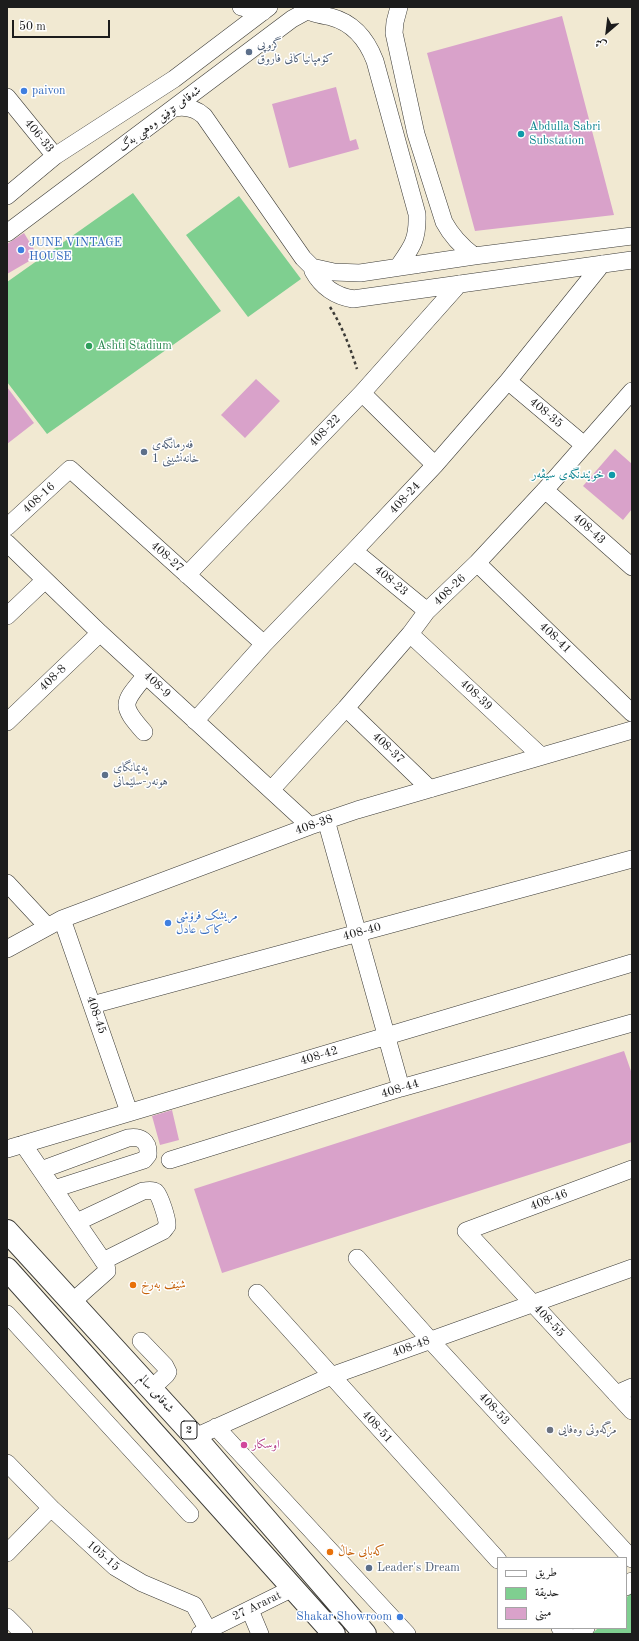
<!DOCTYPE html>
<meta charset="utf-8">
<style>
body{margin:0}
#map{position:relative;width:639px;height:1641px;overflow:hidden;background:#f1e9d2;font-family:"Old Standard TT",Amiri,serif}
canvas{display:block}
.frame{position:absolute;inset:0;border:8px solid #1c1c1c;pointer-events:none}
.legend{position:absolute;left:497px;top:1557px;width:130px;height:72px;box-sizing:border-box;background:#fff;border:1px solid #a4a4a4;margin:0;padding:5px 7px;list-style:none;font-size:12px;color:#1c1c1c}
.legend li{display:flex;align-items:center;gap:8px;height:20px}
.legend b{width:20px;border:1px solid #a4a4a4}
.north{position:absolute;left:587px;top:12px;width:40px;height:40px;-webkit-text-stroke:3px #fff;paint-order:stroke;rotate:208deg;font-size:11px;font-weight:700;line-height:16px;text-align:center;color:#1c1c1c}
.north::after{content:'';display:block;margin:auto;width:14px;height:18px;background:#1c1c1c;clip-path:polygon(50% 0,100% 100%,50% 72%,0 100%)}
.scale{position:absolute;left:12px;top:20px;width:98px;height:18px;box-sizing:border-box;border:2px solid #1c1c1c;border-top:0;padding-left:5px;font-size:12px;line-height:14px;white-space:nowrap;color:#1c1c1c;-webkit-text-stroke:3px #fff;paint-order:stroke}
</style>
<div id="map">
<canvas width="639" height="1641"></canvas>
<div class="frame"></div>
<ul class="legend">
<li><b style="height:5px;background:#fff"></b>طريق</li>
<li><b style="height:11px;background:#7fcf90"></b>حديقة</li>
<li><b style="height:11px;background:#d9a2ca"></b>مبنى</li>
</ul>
<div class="north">ش</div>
<div class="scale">50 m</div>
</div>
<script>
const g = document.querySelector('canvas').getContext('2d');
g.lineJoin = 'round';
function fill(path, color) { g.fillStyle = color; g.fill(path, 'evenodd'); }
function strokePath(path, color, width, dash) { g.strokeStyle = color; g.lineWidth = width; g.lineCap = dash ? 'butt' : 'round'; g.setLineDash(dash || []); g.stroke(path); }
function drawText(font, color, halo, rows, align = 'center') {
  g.font = font + ' "Old Standard TT",Amiri,serif'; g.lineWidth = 3; g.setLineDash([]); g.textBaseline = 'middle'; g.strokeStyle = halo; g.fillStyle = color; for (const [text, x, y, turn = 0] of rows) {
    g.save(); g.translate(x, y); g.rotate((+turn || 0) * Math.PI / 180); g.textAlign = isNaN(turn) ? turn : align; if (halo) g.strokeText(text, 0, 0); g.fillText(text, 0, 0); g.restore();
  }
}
fill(new Path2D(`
 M 133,193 L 221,311 L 47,434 L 7,382 L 7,282 Z
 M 239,196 L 301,279 L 248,317 L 186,235 Z
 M 632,1592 L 632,1634 L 592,1634 L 598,1628 L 626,1628 L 626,1598 Z`), '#7fcf90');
fill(new Path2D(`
 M 562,16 L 614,215 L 475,231 L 427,53 Z
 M 336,87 L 350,141 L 356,139 L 359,149 L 289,168 L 272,104 Z
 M 24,233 L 38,256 L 7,274 L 7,244 Z
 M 256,379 L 280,401 L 245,438 L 221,415 Z
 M 7,387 L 34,423 L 7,444 Z
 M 615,449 L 632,464 L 632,509 L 623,520 L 583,486 Z
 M 624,1051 L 632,1074 L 632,1142 L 222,1273 L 194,1189 Z
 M 172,1110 L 179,1140 L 160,1145 L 152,1116 Z`), '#d9a2ca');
const minor = new Path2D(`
 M 241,7 L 263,12
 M 303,7 C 310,14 322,15 331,17 C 354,23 367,40 375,61 L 417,214 C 418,240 412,247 398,267
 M 399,7 L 395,22 L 394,33 L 416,134 L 444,222 C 452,237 461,246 474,256
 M 7,97 L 55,156
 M 175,108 C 186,106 195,108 204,116 L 303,258 L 314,269
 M 7,196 L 55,156 L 174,79 L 269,7
 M 7,233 L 292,19 L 314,7
 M 632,236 L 474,256 L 360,273 L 334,272 L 316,268 L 313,271 C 322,287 335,296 353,299 L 632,260
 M 508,381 L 584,445
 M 362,393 L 435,465
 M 545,490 L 632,567
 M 7,527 L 70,469 L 264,644
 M 7,543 L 100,633 L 310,826
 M 354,551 L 427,611
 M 477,563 L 632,713
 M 187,575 L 362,393 L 459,284
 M 7,616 L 45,580
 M 410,634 L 541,756
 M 346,708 L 430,789
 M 195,721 L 264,644 L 354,551 L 435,465 L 508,381 L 602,264
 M 7,722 L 100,633
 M 144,732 C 119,704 123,703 146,675
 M 271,790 L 346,708 L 410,634 L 427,611 L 477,563 L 545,490 L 632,391
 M 326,820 L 401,1088
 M 7,883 L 47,926
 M 62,919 L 129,1112
 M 7,949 L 62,919 L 310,826 L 357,810 L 632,730
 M 92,1005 L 632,859
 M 23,1144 L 106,1265 L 107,1271 L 72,1302
 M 7,1149 L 632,963
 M 170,1160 L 401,1088 L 632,1023
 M 632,1169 L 466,1231 L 632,1411
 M 41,1170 L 128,1138 C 141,1136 149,1141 148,1155 L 144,1160 L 54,1189
 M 77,1222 L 143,1191 C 147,1191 152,1189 156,1192 C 160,1196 168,1220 167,1226 C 166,1227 164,1230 163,1231 L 103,1261
 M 357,1258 L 430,1340 L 632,1559
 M 257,1293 L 498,1560
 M 7,1314 L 190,1514
 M 141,1341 L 165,1366 L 168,1372 L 166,1375 L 151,1389
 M 616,1394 L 632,1387
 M 216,1427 L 407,1634
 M 195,1437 L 331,1376 L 632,1268
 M 7,1463 L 51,1508 L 115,1567 L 142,1583 L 194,1605 L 208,1630
 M 7,1553 L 51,1508
 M 626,1587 L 632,1581
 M 250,1610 L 260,1634
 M 7,1617 L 24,1634
 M 560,1628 L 566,1634
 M 200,1634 L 293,1588
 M 580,1634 L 586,1628`);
const major = new Path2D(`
 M 7,1231 L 195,1437 L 365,1634
 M 7,1269 L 334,1634`);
strokePath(minor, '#3c3b37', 18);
strokePath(major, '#3c3b37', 24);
strokePath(new Path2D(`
 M 330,307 C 342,326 350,347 357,369`), '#3c3b37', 2.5, [3, 3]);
strokePath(minor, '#fff', 17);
strokePath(major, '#fff', 22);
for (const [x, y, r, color] of [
 [249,52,4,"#5c6f8a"],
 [24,91,4,"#3f7fe0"],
 [521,134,4,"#0f9aa8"],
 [21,250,4,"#3f7fe0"],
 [89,346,4,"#2e9e5b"],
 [144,452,4,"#5c6f8a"],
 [612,475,4,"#0f9aa8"],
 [105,775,4,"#5c6f8a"],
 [168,923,4,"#3f7fe0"],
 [133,1285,4,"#e8710a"],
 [550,1430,4,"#6b7280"],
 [244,1445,4,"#d1479c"],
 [330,1552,4,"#e8710a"],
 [369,1568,4,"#5c6f8a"],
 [400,1617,4,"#3f7fe0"]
]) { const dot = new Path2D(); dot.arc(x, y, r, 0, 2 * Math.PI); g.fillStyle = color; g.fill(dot); strokePath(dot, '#fff', 1.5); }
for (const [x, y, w] of [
 [189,1430,16]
]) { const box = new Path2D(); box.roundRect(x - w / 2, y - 9, w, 18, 3); g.fillStyle = '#fff'; g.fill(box); strokePath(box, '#1c1c1c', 1); }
drawText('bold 11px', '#1c1c1c', null, [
 ["2",189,1430]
]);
drawText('12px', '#4e5e75', '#fff', [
 ["گروپی",257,45],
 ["کۆمپانیاکانی فاروق",257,59],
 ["فەرمانگەی",152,445],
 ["خانەنشینی 1",152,459],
 ["پەیمانگای",113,768],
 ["هونەر-سلێمانی",113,782],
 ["Leader's Dream",377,1568]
], 'left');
drawText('12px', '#366cbe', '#fff', [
 ["paivon",32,91],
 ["JUNE VINTAGE",29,243],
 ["HOUSE",29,257],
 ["مریشک فرۆشی",176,916],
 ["کاک عادل",176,930],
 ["Shakar Showroom",392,1617,"right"]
], 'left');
drawText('12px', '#1c1c1c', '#fff', [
 ["شەقامی تۆفیق وەهبی بەگ",160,119,-37],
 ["406-33",39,136,51],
 ["408-35",546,413,40],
 ["408-22",325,431,-46],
 ["408-16",39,498,-43],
 ["408-24",405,498,-47],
 ["408-43",589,529,42],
 ["408-27",167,557,42],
 ["408-23",391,581,40],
 ["408-26",450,590,-44],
 ["408-41",555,638,44],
 ["408-8",53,678,-44],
 ["408-9",157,685,43],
 ["408-39",476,695,43],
 ["408-37",388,748,44],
 ["408-38",314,825,-19],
 ["408-40",362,932,-15],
 ["408-45",96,1015,71],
 ["408-42",319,1056,-17],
 ["408-44",400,1089,-17],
 ["408-46",549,1200,-21],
 ["408-55",549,1321,47],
 ["408-48",411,1347,-20],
 ["شەقامی سالم",156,1394,48],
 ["408-53",494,1409,47],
 ["408-51",377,1427,48],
 ["105-15",103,1556,41],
 ["27 Ararat",257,1606,-26]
]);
drawText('12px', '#0d838f', '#fff', [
 ["Abdulla Sabri",529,127],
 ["Substation",529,141],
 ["خوێندنگەی سیڤەر",604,475,"right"]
], 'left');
drawText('12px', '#27864d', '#fff', [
 ["Ashti Stadium",97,346]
], 'left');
drawText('12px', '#c56008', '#fff', [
 ["شێف بەرخ",141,1285],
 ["کەبابی خاڵ",338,1552]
], 'left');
drawText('12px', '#5b616d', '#fff', [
 ["مزگەوتی وەفایی",558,1430]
], 'left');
drawText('12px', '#b23c85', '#fff', [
 ["اوسكار",252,1445]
], 'left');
</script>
